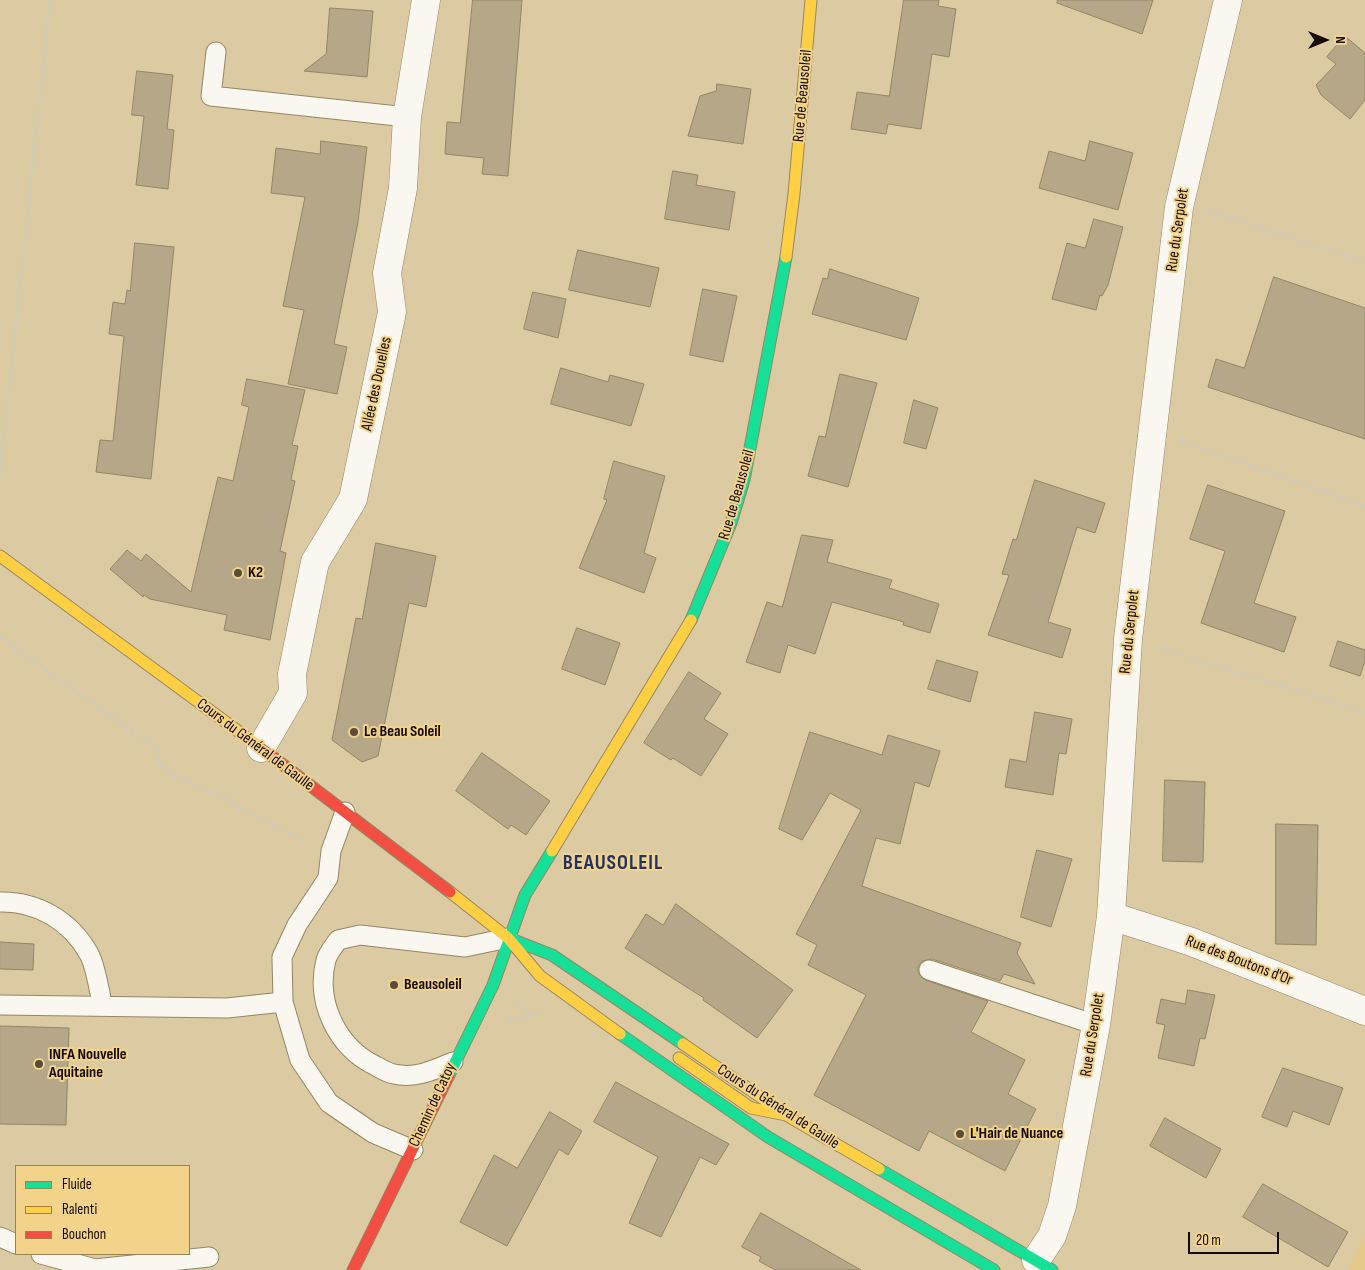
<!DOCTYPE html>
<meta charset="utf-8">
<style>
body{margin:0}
#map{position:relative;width:1365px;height:1270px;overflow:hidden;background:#dbcaa2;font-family:"Sofia Sans Condensed",sans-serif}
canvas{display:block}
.legend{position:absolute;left:15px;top:1165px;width:175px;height:90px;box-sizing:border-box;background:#f3d38a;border:1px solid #998353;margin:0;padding:6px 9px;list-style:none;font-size:15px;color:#130a00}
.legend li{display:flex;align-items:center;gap:10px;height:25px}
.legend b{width:25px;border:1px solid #998353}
.north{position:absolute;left:1300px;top:15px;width:50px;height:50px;-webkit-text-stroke:4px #f3d38a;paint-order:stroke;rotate:90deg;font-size:14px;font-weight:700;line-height:20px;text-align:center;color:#130a00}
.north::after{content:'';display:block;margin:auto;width:18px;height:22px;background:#130a00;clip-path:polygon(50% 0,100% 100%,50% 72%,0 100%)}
.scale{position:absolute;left:1188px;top:1232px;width:91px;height:22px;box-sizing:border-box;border:2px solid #130a00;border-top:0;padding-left:6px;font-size:15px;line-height:18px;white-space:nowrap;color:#130a00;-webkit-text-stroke:4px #f3d38a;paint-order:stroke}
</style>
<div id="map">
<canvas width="1365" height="1270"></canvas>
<ul class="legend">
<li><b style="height:6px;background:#16e098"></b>Fluide</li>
<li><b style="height:6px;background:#ffcf43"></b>Ralenti</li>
<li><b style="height:6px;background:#f24e42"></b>Bouchon</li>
</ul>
<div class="north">N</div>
<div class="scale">20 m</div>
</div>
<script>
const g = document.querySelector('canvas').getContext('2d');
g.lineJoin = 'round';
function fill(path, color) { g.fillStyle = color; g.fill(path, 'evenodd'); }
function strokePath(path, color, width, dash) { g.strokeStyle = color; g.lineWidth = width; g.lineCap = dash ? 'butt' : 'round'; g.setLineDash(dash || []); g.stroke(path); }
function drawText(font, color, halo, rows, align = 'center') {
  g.font = font + ' "Sofia Sans Condensed",sans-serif'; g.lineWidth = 4; g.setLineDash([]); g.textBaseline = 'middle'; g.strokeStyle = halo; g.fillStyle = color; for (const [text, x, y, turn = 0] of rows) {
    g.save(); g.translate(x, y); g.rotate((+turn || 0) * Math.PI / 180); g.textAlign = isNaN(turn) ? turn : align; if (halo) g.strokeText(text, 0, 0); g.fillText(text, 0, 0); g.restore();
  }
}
fill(new Path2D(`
 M 1365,1234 L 1365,1270 L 1349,1270 Z`), '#e4c98a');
const building = new Path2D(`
 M 473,0 L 522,0 L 508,176 L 482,174 L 484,158 L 445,154 L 447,122 L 460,123 Z
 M 904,0 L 939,0 L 938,6 L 956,9 L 949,57 L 932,54 L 921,129 L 888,124 L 886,134 L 851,129 L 857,92 L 889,96 Z
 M 1058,0 L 1153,0 L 1142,34 L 1057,3 Z
 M 330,8 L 373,11 L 367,77 L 304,71 L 326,54 Z
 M 1345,36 L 1365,53 L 1365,100 L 1350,119 L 1321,95 L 1316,85 L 1336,64 L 1327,57 Z
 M 137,71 L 173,75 L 167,129 L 174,130 L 168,189 L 136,185 L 144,116 L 132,115 Z
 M 717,84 L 751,89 L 743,144 L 688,136 L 700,96 L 716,91 Z
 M 321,141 L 367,147 L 358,222 L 334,344 L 347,347 L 337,394 L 288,384 L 304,310 L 283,306 L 305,197 L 271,193 L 276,148 L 320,154 Z
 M 1090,141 L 1133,153 L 1118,210 L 1039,188 L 1049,151 L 1085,161 Z
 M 673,171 L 698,175 L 696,185 L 735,192 L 729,230 L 665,219 Z
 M 1094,219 L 1123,227 L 1108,285 L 1102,296 L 1100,295 L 1096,310 L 1052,299 L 1067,243 L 1085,248 Z
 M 135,243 L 174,247 L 151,479 L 96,472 L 100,440 L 113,441 L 124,336 L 109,334 L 113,302 L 125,304 L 127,290 L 130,291 Z
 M 578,250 L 659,268 L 650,307 L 569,290 Z
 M 830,269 L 919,298 L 906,340 L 812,314 L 823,278 L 827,279 Z
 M 1274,277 L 1365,308 L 1365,439 L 1208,387 L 1216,359 L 1244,368 Z
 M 703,289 L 737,296 L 723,362 L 690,355 Z
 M 533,292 L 566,299 L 558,338 L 524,329 Z
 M 561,368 L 608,382 L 610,375 L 644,384 L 631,426 L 551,404 Z
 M 840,374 L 877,383 L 848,487 L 808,476 L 819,436 L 825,437 Z
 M 247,379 L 305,390 L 292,445 L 298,446 L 291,480 L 295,481 L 280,551 L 286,553 L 270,640 L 224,630 L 227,615 L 150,599 L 144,595 L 143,597 L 110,569 L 127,550 L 141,561 L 146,554 L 191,592 L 218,477 L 233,481 L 249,407 L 242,405 Z
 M 914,400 L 938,408 L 926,449 L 904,443 Z
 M 614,461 L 665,476 L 644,553 L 656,558 L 644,593 L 579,568 L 607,500 L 604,499 Z
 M 1035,480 L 1105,503 L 1095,533 L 1077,527 L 1048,622 L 1071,629 L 1062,658 L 988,635 L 1009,575 L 1002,574 L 1013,539 L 1016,540 Z
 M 1208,485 L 1285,511 L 1254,603 L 1296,617 L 1284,652 L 1201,623 L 1225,551 L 1190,539 Z
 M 802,535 L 833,540 L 827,562 L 892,580 L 889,588 L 939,604 L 930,633 L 903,625 L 904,622 L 832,602 L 815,654 L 788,645 L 780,673 L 746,662 L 767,602 L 782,607 Z
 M 376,543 L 436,556 L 426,607 L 409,603 L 378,756 L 362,762 L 332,740 L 356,618 L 362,619 Z
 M 577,628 L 620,643 L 605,685 L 562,669 Z
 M 1338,641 L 1365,650 L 1365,661 L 1360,676 L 1330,666 Z
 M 937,660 L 978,672 L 970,702 L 928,689 Z
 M 689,672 L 721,693 L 704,719 L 728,734 L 701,776 L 673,758 L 671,760 L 644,743 Z
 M 1035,712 L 1072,719 L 1066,754 L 1059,753 L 1053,795 L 1005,787 L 1010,759 L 1026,762 Z
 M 810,732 L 882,755 L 888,735 L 940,751 L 929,787 L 915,782 L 900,844 L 876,838 L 862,886 L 1021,943 L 1017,953 L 1035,984 L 1004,974 L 1000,981 L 932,959 L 922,961 L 918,967 L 918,973 L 925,980 L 988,1001 L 971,1032 L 1025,1060 L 1008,1094 L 1036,1109 L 1005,1171 L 929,1131 L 919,1151 L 814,1095 L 866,995 L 808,965 L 817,945 L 796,934 L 861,810 L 830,793 L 802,840 L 779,829 Z
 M 482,753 L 550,801 L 526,835 L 511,825 L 508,829 L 456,791 Z
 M 1165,780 L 1205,782 L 1203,862 L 1163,861 Z
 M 1276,824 L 1318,825 L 1316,945 L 1276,944 Z
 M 1037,850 L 1072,859 L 1051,927 L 1021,917 Z
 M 676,904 L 793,990 L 757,1038 L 703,1000 L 704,998 L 625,948 L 646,914 L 663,925 Z
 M 0,942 L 34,944 L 33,970 L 0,969 Z
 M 1188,990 L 1215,995 L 1205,1039 L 1200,1038 L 1194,1066 L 1158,1058 L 1165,1025 L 1156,1023 L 1161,999 L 1185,1004 Z
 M 0,1026 L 69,1028 L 66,1125 L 0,1124 Z
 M 1283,1068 L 1343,1088 L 1329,1125 L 1293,1111 L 1287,1127 L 1262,1117 Z
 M 616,1082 L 729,1144 L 716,1165 L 700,1157 L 661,1237 L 629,1223 L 658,1157 L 594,1122 Z
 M 550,1112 L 582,1131 L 568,1155 L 559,1149 L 507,1246 L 460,1222 L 494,1155 L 517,1168 Z
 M 1165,1118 L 1221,1149 L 1206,1178 L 1150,1146 Z
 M 1263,1184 L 1348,1232 L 1328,1267 L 1243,1217 Z
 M 761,1213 L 861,1270 L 775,1270 L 759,1261 L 761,1257 L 742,1247 Z`);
fill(building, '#b5a788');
strokePath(building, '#938664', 1);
const lane = new Path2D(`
 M 216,52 L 211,96 L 407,117
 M 345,812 L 331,851 L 328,878 L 297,925 L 282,957 L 283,1002 L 300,1060 L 329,1103 L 373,1133 L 413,1150
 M 0,902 C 37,901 71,921 89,954 C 96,966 99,992 103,1006
 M 929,970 L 1096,1025
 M 0,1005 L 227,1008 L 283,1002
 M 453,1062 C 434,1070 415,1079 394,1074 C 388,1073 381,1069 376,1066 C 338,1048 315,1003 326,960 C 328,953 334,946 338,940 L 360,935 L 465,947 L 508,938
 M 0,1237 L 16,1244
 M 41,1254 L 95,1269 L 209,1257`);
const street = new Path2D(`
 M 261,748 L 293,693 L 292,674 L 315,562 L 353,499 L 392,312 L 387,273 L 403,188 L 407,117 L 426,0
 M 1111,916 L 1192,942 L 1365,1011
 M 1036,1260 L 1052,1236 L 1062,1206 L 1096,1025 L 1111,916 L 1128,639 L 1179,207 L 1228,0`);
const fast = new Path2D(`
 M 691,620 L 731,523 L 744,480 L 786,257
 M 511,939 L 552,955 L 683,1044
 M 620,1034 L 768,1137 L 994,1270
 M 449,1075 L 493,985 L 525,895 L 552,851
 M 879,1169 L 1052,1270`);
const slow = new Path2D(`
 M 786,257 L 794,194 L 811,0
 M 0,556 L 261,748
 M 552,851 L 691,620
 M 450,892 L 508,938 L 540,976 L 620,1034
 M 683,1044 L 791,1118 L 879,1169
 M 679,1058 L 751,1108 L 786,1115`);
const jam = new Path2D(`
 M 261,748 L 450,892
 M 353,1270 L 449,1075`);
strokePath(lane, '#948765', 21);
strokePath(street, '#948765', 29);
strokePath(fast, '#948765', 13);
strokePath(slow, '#948765', 13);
strokePath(jam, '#948765', 13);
strokePath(new Path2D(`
 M 1207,210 L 1365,262
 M 1180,441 L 1365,506
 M 0,474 L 50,0
 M 0,637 L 154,747 L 160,764 L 170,774 L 222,797 L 270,825 L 308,842
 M 1158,648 L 1365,712
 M 517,1002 L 530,1015 L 540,1013
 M 508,1022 L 530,1015`), '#cfcabe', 3, [4, 4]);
strokePath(lane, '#faf7f1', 19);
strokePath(street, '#faf7f1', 28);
strokePath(fast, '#16e098', 11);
strokePath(slow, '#ffcf43', 11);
strokePath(jam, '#f24e42', 11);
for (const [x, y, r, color] of [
 [238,573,5,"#594d39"],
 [354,732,5,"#594d39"],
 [394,985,5,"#594d39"],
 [39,1064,5,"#594d39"],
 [960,1134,5,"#594d39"]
]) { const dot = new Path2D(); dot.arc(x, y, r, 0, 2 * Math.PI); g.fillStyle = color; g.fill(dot); strokePath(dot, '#f3d38a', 2); }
drawText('16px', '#130a00', '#f3d38a', [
 ["Rue de Beausoleil",803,96,-85],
 ["Rue du Serpolet",1178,230,-82],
 ["Allée des Douelles",377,384,-78],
 ["Rue de Beausoleil",737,495,-74],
 ["Rue du Serpolet",1130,632,-84],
 ["Cours du Général de Gaulle",255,745,37],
 ["Rue des Boutons d'Or",1239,961,21],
 ["Rue du Serpolet",1093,1035,-81],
 ["Chemin de Catoy",433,1105,-65],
 ["Cours du Général de Gaulle",778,1107,33]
]);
drawText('bold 16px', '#130a00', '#f3d38a', [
 ["K2",248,573],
 ["Le Beau Soleil",364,732],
 ["Beausoleil",404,985],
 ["INFA Nouvelle",49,1055],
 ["Aquitaine",49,1073],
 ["L'Hair de Nuance",970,1134]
], 'left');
g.letterSpacing = '1px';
drawText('bold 21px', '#1f336b', '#f3d38a', [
 ["BEAUSOLEIL",613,864]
]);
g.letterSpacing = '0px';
</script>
